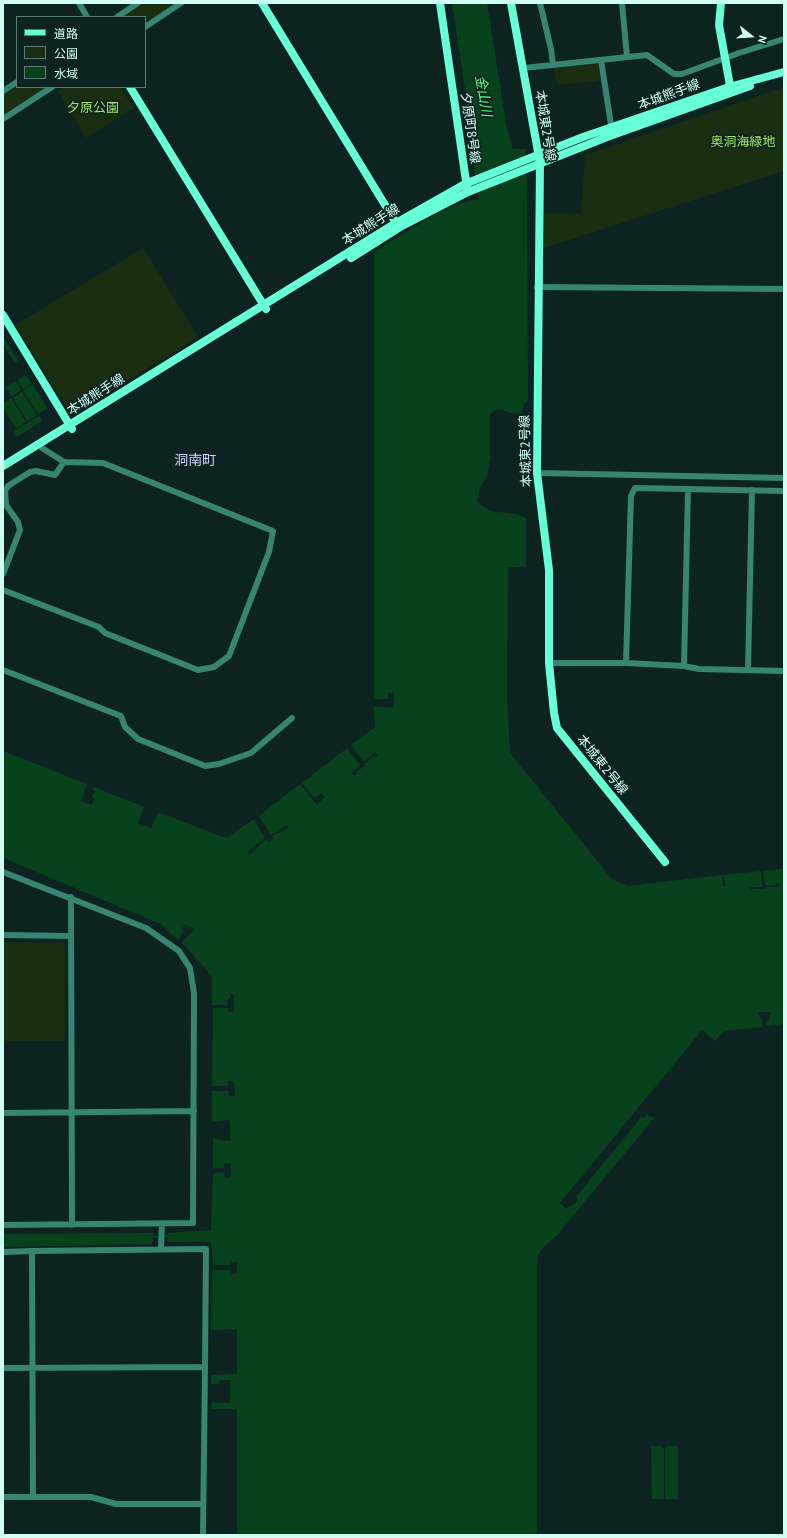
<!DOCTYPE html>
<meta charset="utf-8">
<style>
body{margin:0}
#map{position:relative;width:787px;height:1538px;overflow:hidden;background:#0d2321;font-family:"PT Sans","Noto Sans JP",sans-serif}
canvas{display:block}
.frame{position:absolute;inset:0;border:4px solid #cffff7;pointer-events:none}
.legend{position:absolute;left:16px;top:16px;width:130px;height:72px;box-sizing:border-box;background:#0d2321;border:1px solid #5b7b77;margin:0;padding:5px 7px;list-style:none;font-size:12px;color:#cffff7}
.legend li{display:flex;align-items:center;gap:8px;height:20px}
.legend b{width:20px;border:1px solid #5b7b77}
.north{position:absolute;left:731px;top:16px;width:40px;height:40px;-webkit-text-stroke:3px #0d2321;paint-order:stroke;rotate:107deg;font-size:11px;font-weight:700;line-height:16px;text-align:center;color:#cffff7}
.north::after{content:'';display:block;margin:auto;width:14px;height:18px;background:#cffff7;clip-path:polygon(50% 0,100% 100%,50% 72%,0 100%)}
</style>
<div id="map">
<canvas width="787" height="1538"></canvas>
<div class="frame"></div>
<ul class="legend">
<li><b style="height:5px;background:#66ffd8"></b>道路</li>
<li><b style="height:11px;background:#192d10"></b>公園</li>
<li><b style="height:11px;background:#07411c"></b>水域</li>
</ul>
<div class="north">N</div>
</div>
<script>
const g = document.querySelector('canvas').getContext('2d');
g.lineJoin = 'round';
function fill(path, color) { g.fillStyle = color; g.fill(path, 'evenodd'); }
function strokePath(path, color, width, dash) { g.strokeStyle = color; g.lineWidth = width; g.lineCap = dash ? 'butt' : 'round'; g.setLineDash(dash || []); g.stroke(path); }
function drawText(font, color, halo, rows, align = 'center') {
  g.font = font + ' "PT Sans","Noto Sans JP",sans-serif'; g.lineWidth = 3.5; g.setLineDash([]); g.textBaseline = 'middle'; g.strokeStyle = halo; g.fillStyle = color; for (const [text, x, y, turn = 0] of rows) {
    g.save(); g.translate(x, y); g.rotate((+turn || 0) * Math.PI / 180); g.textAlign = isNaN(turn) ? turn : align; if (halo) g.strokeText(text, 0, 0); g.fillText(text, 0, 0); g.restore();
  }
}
fill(new Path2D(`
 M 144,3 L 176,3 L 145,24 L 145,17 L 123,17 Z
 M 596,63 L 599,65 L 600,79 L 598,81 L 557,85 L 554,68 Z
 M 17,86 L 48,87 L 3,116 L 3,95 Z
 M 64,87 L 120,87 L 134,108 L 86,138 L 58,91 Z
 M 784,87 L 784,171 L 541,249 L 544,213 L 581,214 L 585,155 Z
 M 143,248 L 198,337 L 75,414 L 70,413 L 15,325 Z
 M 3,942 L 65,943 L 65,1041 L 3,1041 Z`), '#192d10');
fill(new Path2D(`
 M 452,3 L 487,3 L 507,129 L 513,149 L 525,149 L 527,177 L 528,400 L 524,404 L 522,413 C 510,417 501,403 490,414 L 490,459 L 487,476 L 480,487 L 477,502 L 490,511 L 516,514 L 526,518 L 526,567 L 508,567 L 507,694 L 510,753 L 612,879 L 628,886 L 722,875 L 723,887 L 726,886 L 723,875 L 761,871 L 762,887 L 749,887 L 749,890 L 752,890 L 752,889 L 766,889 L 766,887 L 779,887 L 779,884 L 766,886 L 763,871 L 784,869 L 784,1024 L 766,1026 L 766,1021 L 769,1019 L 771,1012 L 758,1012 L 758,1015 L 762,1020 L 762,1027 L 724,1031 L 715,1041 L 702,1030 L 560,1203 L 566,1209 L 576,1203 L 578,1200 L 576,1197 L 642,1116 L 644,1118 L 647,1115 L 654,1118 L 558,1234 L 541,1250 L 538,1255 L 537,1267 L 537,1535 L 237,1535 L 237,1409 L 211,1409 L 212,1402 L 230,1403 L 230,1380 L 220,1380 L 219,1384 L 211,1384 L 211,1375 L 237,1374 L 237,1329 L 211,1330 L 212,1270 L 231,1270 L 231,1274 L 237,1273 L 237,1262 L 231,1262 L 231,1265 L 213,1265 L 211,1242 L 167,1242 L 168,1233 L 211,1230 L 213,1173 L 224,1172 L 225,1178 L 231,1177 L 231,1163 L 224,1163 L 224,1168 L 213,1168 L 213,1139 L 230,1141 L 230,1120 L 212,1122 L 212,1091 L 228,1091 L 229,1096 L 235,1096 L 234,1081 L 228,1081 L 228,1086 L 212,1086 L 213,1008 L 228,1008 L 228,1012 L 234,1012 L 234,995 L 230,994 L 230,998 L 228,998 L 227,1005 L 212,1005 L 212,976 L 182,943 L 194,929 L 185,924 L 182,929 L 184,930 L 178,940 L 161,924 L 3,858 L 3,751 L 87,784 L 81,801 L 92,805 L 94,798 L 92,797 L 95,791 L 93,790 L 94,787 L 144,807 L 138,823 L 151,828 L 158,812 L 226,838 L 254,819 L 265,838 L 248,851 L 250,855 L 266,839 L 269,842 L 273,839 L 273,835 L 289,828 L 286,825 L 271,835 L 259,816 L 300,784 L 317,805 L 325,797 L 322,793 L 314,798 L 302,783 L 347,748 L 360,765 L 351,773 L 354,776 L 357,774 L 356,772 L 365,766 L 364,764 L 374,756 L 376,757 L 378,755 L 375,752 L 364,762 L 351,745 L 375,727 L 374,706 L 393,708 L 394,692 L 388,693 L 388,699 L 374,699 L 374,252 C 399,237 451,199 479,200 L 474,170 L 476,162 Z
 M 3,336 L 18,360 L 15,363 L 3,344 Z
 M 26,375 L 32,384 L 23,389 L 17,380 Z
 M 16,381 L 21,390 L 12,396 L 6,387 Z
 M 33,384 L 47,408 L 38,414 L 23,390 Z
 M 22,392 L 37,415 L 27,421 L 13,398 Z
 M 11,398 L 26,422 L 16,428 L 3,407 L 3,403 Z
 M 39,416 L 42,421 L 17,437 L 14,431 Z
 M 153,1233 L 152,1244 L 3,1247 L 3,1234 Z
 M 651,1446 L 661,1446 L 664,1449 L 664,1499 L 652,1499 Z
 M 668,1446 L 678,1446 L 678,1499 L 665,1499 L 665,1449 Z`), '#07411c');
strokePath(new Path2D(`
 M 150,1237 L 167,1236`), '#07411c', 2);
strokePath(new Path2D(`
 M 79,3 L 87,17
 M 540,3 L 551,49 L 553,65
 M 622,3 L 627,57
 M 117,17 L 138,3
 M 145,27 L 181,3
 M 601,60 L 612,131
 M 524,68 L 647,55 L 674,74 L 682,74 L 739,53 L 784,39
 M 3,91 L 17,82
 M 3,119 L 52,87
 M 537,287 L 784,289
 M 537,473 L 784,478
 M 3,574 L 20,530 L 18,522 L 6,505 L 5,491 L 8,486 L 30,472 L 36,471 L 55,475 L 64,462
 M 3,590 L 99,627 L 105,633 L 198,670 L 214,667 L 229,656 L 269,552 L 273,531 L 103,463 L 64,462 L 42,448
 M 549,663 L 626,663 L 684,666 L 699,669 L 784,671
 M 626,663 L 631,496 L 635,488 L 784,491
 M 684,666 L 688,489
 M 3,670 L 121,716 L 125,727 L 138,739 L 205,766 L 219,764 L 251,753 L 292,718
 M 748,670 L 752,490
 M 3,872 L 146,928 L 179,951 L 190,968 L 194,993 L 193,1223 L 3,1225
 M 71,897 L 72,1225
 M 3,935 L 71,936
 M 3,1113 L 194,1111
 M 161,1249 L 162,1224
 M 32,1251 L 206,1249 L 205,1367
 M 3,1252 L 32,1251 L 33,1497
 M 3,1368 L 205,1367 L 203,1535
 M 3,1497 L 91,1497 L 116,1504 L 203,1504`), '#368471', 6);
strokePath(new Path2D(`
 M 262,3 L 396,223
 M 440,3 L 467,188
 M 511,3 L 540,163 L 537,473 L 549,570 L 549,663 L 554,713 L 557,728 L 665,862
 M 721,3 L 719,25 L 731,91
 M 130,87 L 266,309
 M 351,258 L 400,227 L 468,192 L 607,137 L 750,86
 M 3,315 L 72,429
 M 3,466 L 396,223 L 465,184 L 583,137 L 729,87 L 784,72`), '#66ffd8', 8);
drawText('13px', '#cffff7', '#0d2321', [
 ["本城熊手線",669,95,-20],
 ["本城東2号線",545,126,81],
 ["夕原町8号線",470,128,82],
 ["本城熊手線",371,225,-32],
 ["本城熊手線",96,395,-32],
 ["本城東2号線",526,451,-92],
 ["本城東2号線",602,765,51]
]);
drawText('13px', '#a1e456', '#0d2321', [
 ["夕原公園",93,108],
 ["奥洞海緑地",743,142]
]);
drawText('italic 14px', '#5dff7b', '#0d2321', [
 ["金山川",483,96,80]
]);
drawText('14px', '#d5d1ff', '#0d2321', [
 ["洞南町",195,461]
]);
</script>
